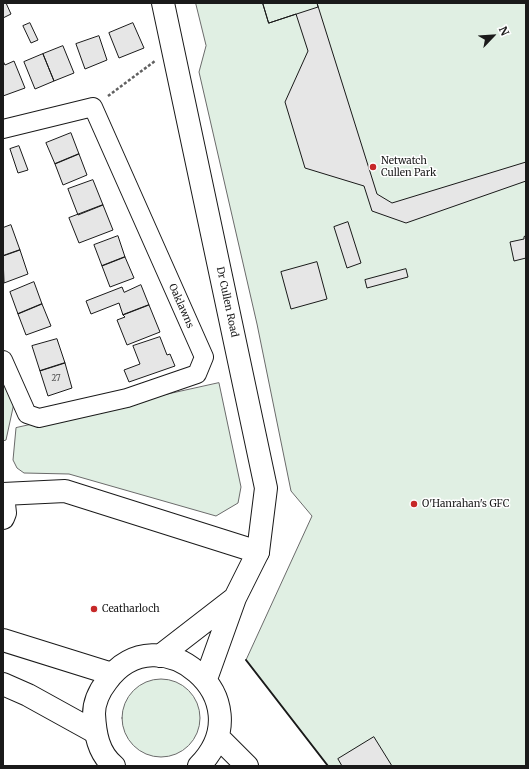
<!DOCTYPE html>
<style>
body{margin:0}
#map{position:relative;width:529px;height:769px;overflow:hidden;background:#fff;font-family:Merriweather,serif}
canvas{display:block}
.frame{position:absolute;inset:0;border:4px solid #1a1a1a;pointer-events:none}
.north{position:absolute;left:473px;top:16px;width:40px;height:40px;-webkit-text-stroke:3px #fff;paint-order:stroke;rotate:65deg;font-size:11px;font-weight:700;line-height:16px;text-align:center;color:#1a1a1a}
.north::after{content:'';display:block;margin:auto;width:14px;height:18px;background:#1a1a1a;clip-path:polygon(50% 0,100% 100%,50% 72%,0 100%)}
</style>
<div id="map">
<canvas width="529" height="769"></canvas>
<div class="frame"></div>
<div class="north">N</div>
</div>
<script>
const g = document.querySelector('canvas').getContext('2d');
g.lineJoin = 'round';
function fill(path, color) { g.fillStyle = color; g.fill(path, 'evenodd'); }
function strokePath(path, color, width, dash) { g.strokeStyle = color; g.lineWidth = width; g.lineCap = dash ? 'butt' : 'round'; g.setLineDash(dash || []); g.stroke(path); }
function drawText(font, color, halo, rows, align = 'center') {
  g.font = font + ' Merriweather,serif'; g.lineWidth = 3; g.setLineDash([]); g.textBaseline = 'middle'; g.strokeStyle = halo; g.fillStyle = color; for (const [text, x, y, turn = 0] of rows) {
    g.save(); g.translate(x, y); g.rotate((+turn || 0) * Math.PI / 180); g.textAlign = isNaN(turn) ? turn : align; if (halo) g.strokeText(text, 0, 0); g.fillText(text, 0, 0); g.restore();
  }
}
const green = new Path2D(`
 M 196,3 L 526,3 L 526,766 L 328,766 L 246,660 L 312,516 L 291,491 L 257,324 L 199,72 L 206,46 Z
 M 3,377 L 14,403 L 6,440 L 3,441 Z
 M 219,383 L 241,487 L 238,503 L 216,516 L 69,474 L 24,473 L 17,468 L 13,460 L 16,428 Z
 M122 718a39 39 0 1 1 78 0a39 39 0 1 1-78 0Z`);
fill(green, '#e0efe3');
strokePath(green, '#6a6a6a', 1);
const building = new Path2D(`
 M 3,3 L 6,3 L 11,14 L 3,18 Z
 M 263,3 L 317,3 L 377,194 L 392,203 L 526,162 L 526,181 L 406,223 L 372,211 L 364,186 L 305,168 L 285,102 L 308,51 L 296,14 L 269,23 Z
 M 263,3 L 317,3 L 318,7 L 269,23 Z
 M 30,23 L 38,40 L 31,43 L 23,26 Z
 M 133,23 L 144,48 L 119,58 L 109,33 Z
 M 99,36 L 107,60 L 85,69 L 76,44 Z
 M 63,46 L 74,73 L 54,81 L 43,54 Z
 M 43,54 L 54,81 L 35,89 L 24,62 Z
 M 3,61 L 5,65 L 14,61 L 25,88 L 3,96 Z
 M 71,133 L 79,154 L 55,164 L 46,143 Z
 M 19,146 L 28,170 L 18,173 L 10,149 Z
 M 79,154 L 87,175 L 63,185 L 55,164 Z
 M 93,180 L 103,205 L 78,215 L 68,189 Z
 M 103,205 L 113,230 L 79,243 L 69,218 Z
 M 348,222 L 361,263 L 347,268 L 334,227 Z
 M 11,225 L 20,250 L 3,256 L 3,228 Z
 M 118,236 L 125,257 L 102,266 L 94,245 Z
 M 526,236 L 526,258 L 514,261 L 510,242 L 524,239 L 524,237 Z
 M 20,250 L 28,274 L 4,283 L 3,256 Z
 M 125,257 L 134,278 L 110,287 L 102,266 Z
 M 317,262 L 327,299 L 291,309 L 281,272 Z
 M 406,269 L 408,277 L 367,288 L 365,280 Z
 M 34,282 L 42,304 L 18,314 L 10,292 Z
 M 141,285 L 149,305 L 123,315 L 119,303 L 91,314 L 86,301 L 122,287 L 124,292 Z
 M 42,304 L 51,326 L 26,335 L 18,314 Z
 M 149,305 L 160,332 L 127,345 L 117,320 L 125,317 L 123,315 Z
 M 160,337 L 167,355 L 170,354 L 175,366 L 129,382 L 124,370 L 140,364 L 133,346 Z
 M 57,339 L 65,363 L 40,371 L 32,346 Z
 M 65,363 L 72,388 L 48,396 L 40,371 Z
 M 374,737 L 392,766 L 342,766 L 338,759 Z`);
fill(building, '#e6e6e6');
strokePath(building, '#1a1a1a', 1);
const street = new Path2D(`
 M 3,129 L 93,107 L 204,357 L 197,374 L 127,398 L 39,418 L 27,414 L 3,360`);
const secondary = new Path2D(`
 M 3,494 L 65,491 L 258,552
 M 3,495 L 5,513 L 3,518
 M 3,640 L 112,674
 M 3,684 L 28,695 L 95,732`);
const primary = new Path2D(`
 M 163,3 L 266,488 L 258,552 L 235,598 L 206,679
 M 160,656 L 235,598
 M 218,737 L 247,766
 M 114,766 C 98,753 95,733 94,714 C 94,702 100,690 107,681 C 158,611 265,699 199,766`);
strokePath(street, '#1a1a1a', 20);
strokePath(secondary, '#1a1a1a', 24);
strokePath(primary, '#1a1a1a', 24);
strokePath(new Path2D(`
 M 108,96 L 155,61`), '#5f5f5f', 2.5, [3, 2]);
strokePath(street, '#fff', 18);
strokePath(secondary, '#fff', 22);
strokePath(primary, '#fff', 22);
strokePath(new Path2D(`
 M 246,660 L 328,766`), '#1a1a1a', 2);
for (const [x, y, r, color] of [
 [373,167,4,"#c62828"],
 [414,504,4,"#c62828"],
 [94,609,4,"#c62828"]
]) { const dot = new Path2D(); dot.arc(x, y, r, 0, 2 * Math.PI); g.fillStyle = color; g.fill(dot); strokePath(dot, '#fff', 1.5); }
drawText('8px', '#4d4d4d', null, [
 ["27",56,379]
]);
drawText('10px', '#1a1a1a', '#fff', [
 ["Netwatch",381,161],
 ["Cullen Park",381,173],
 ["O'Hanrahan's GFC",422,504],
 ["Ceatharloch",102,609]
], 'left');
drawText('10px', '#1a1a1a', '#fff', [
 ["Dr Cullen Road",227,302,78],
 ["Oaklawns",181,306,66]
]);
</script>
